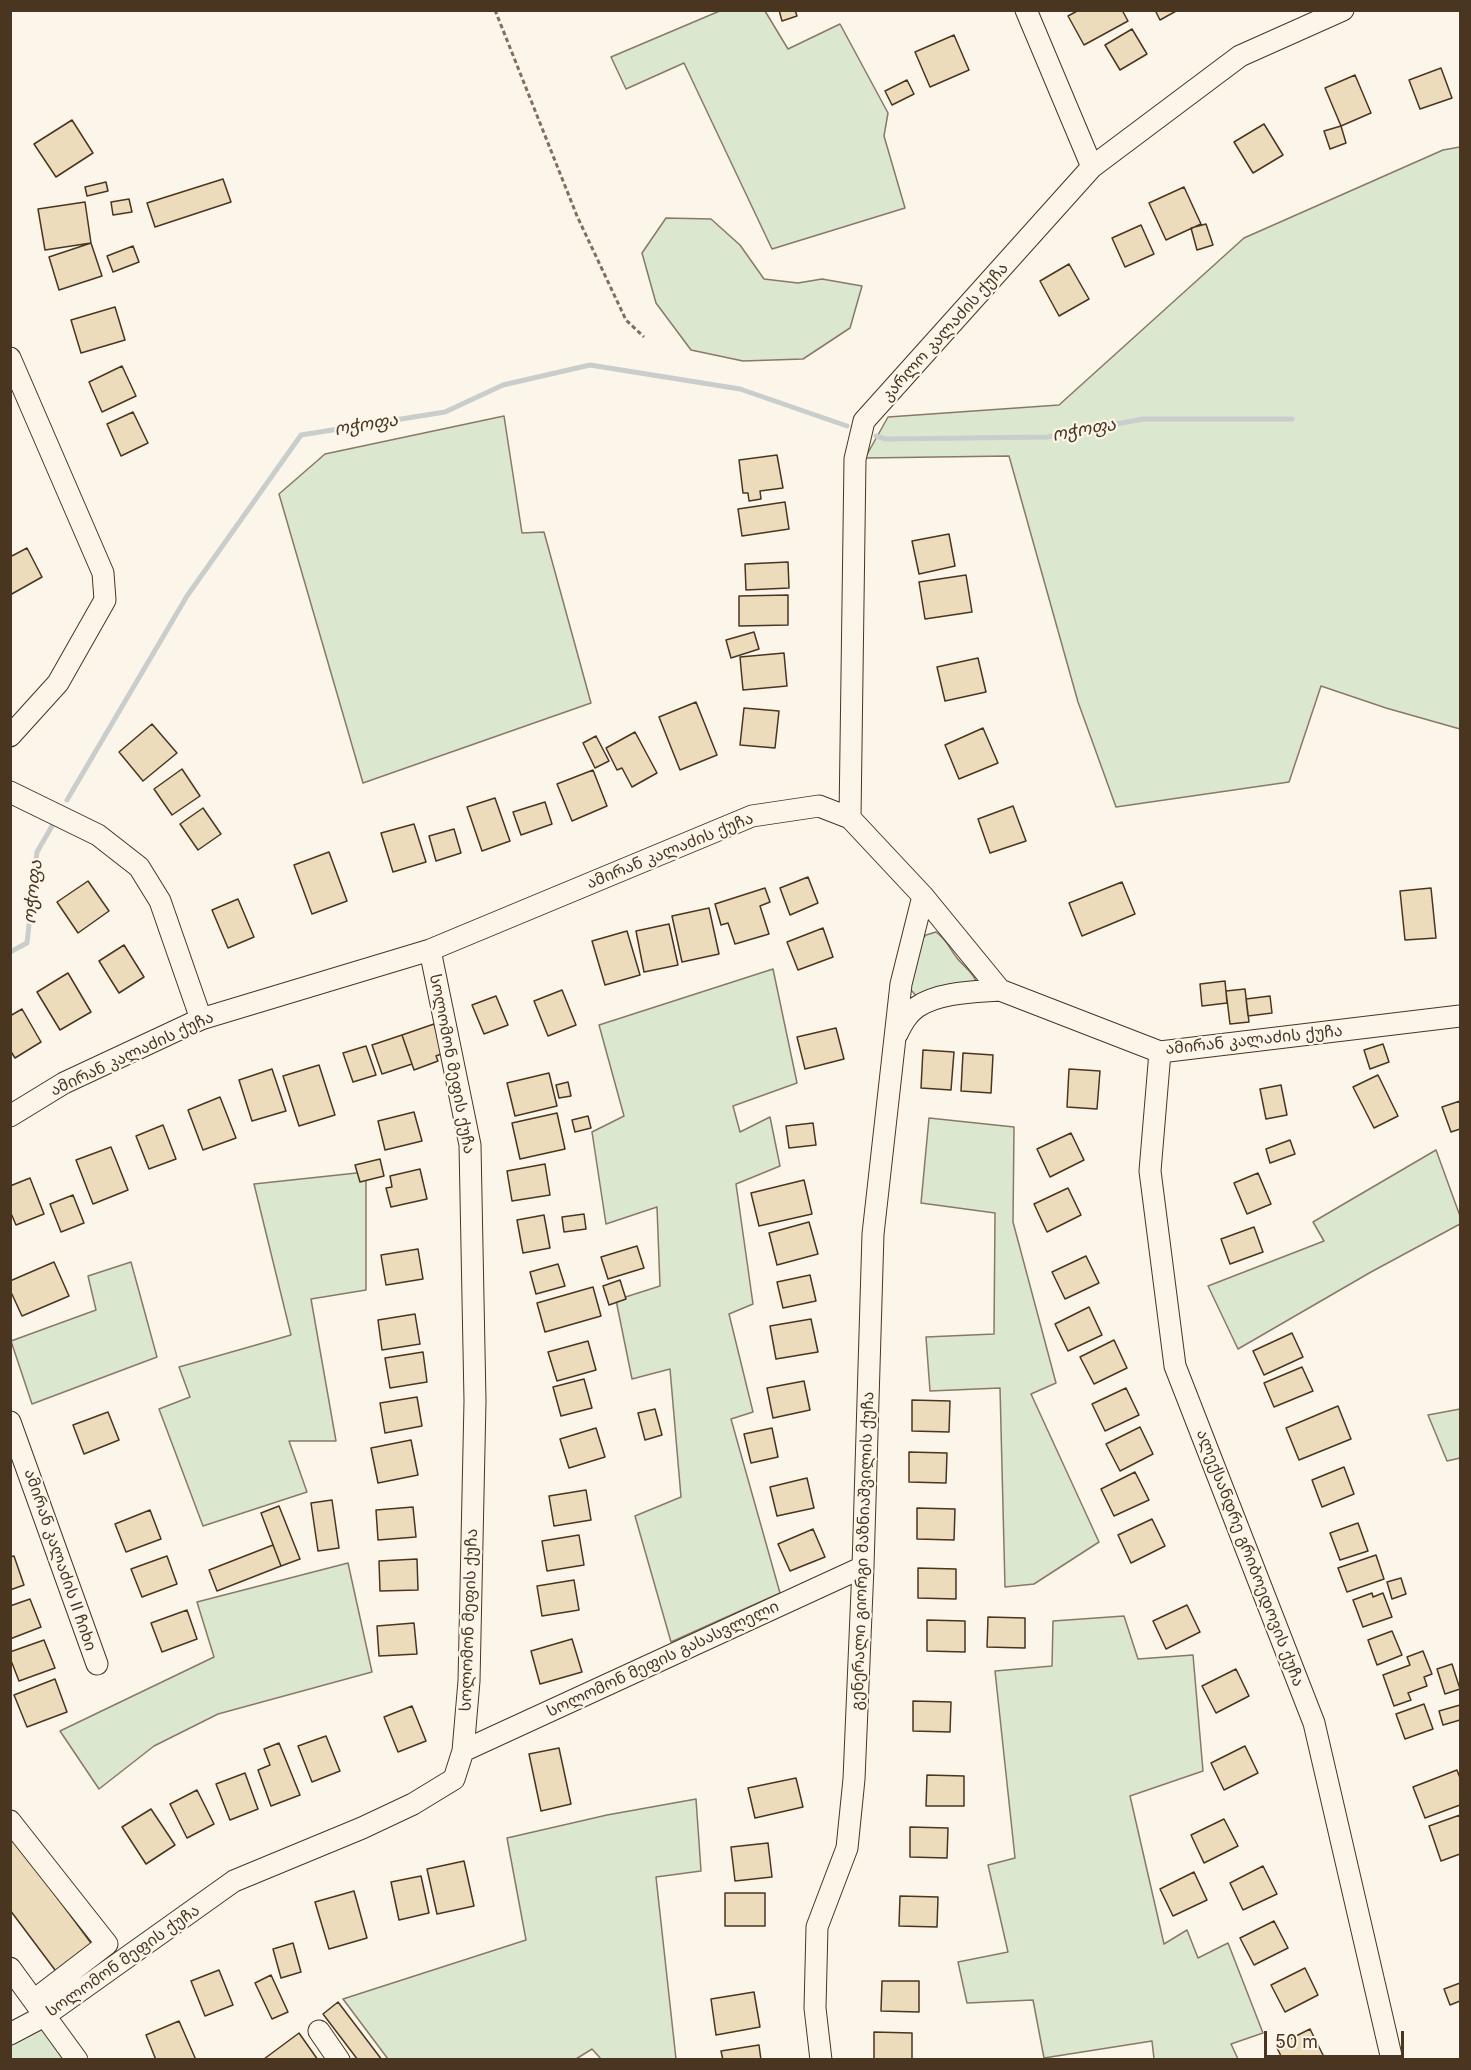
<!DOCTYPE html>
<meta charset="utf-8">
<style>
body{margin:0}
#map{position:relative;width:1471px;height:2070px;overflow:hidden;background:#fbf6e9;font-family:Inter,sans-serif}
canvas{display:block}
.frame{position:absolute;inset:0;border:12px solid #4a3520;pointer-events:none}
.scale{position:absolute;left:1264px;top:2031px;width:140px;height:27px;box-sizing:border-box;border:3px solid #4a3520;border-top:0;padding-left:8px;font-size:18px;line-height:21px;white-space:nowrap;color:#4a3520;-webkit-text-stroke:4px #fbf6e9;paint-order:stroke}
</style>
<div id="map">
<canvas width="1471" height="2070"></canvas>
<div class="frame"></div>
<div class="scale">50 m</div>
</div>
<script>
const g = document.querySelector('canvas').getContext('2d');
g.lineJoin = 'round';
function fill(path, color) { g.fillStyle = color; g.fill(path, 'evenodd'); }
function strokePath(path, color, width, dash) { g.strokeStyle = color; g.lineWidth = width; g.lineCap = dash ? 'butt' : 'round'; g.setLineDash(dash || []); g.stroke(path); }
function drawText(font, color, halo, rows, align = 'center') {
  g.font = font + ' Inter,"Noto Sans Georgian",sans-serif'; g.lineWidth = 4.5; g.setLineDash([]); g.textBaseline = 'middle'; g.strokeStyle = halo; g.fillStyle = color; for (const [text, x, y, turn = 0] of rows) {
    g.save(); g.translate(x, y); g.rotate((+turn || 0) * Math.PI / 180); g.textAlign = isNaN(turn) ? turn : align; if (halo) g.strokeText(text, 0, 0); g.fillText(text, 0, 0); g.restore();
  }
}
const green = new Path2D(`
 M 722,10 L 765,11 L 788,49 L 840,24 L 888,113 L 884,136 L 905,208 L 772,249 L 684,63 L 626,89 L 611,57 Z
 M 1460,147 L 1460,729 L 1386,708 L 1321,686 L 1289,782 L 1116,807 L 1078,702 L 1009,456 L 865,458 L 888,417 L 1059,405 L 1244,238 L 1443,150 Z
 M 666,218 L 711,219 L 740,245 L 764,279 L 798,283 L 822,279 L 862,286 L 850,328 L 803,359 L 743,361 L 691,350 L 656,303 L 642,253 Z
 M 504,416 L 522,533 L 544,532 L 591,703 L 363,783 L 279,494 L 325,454 Z
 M 936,932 C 946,939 950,949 957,958 C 964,967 972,971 976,981 L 918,998 L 911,990 L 910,980 L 918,943 L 926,935 Z
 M 773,969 L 797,1083 L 733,1106 L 740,1132 L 770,1117 L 780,1166 L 736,1184 L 753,1304 L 729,1314 L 753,1412 L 731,1419 L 780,1593 L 671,1642 L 635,1516 L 681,1497 L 670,1369 L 632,1379 L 616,1300 L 660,1286 L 657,1207 L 606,1224 L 592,1132 L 624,1116 L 599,1025 Z
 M 929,1118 L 1014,1127 L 1013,1222 L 1056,1383 L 1031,1394 L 1099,1542 L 1034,1584 L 1005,1587 L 1000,1388 L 930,1391 L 926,1337 L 994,1334 L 995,1213 L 921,1203 Z
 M 1436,1150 L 1460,1216 L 1460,1224 L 1371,1272 L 1238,1349 L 1208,1286 L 1324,1241 L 1313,1222 Z
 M 366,1172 L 366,1290 L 311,1299 L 336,1441 L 289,1441 L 307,1492 L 203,1526 L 159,1409 L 190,1397 L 179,1367 L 291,1335 L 254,1184 Z
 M 131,1262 L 157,1357 L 32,1404 L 11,1341 L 96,1310 L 88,1276 Z
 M 1460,1409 L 1460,1458 L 1447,1461 L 1428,1415 Z
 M 348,1563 L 372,1672 L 218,1714 L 154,1746 L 99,1789 L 60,1731 L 214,1657 L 197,1602 Z
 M 1124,1616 L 1138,1659 L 1193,1655 L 1203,1771 L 1130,1796 L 1164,1944 L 1187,1930 L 1198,1958 L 1228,1943 L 1263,2033 L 1231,2044 L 1238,2059 L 1154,2059 L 1152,2041 L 1044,2058 L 1033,2000 L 967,2003 L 958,1962 L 1008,1952 L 988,1865 L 1015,1858 L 995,1671 L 1052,1666 L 1053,1621 Z
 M 696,1799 L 701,1871 L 656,1877 L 676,2059 L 601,2059 L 592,2049 L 576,2059 L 388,2059 L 343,1999 L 526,1940 L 507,1838 L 607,1815 Z
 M 42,2029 L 64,2060 L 11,2060 L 11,2045 Z`);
fill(green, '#dce7d0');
strokePath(green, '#887966', 1.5);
strokePath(new Path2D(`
 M 876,436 L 886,439 L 1047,437 L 1143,419 L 1292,419
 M 67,800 L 187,596 L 301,435 L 445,412 L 503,385 L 590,365 L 740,389 L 847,426
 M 10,952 L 27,943 L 37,852 L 52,826`), '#c9cecd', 5);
const building = new Path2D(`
 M 779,10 L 795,10 L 797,16 L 782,21 Z
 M 1079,10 L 1122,10 L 1128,21 L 1084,45 L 1068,16 Z
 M 1155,10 L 1178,10 L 1160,20 Z
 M 1132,29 L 1147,54 L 1120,70 L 1105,45 Z
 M 954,35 L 969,70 L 930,87 L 915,52 Z
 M 1441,68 L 1452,98 L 1420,109 L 1409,80 Z
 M 1355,75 L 1371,113 L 1341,126 L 1325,88 Z
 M 907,80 L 914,94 L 892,105 L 885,91 Z
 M 72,120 L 93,153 L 56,177 L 34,144 Z
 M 1264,124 L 1283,155 L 1253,173 L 1234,142 Z
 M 1341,126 L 1346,143 L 1330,149 L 1324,131 Z
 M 223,179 L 231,202 L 155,227 L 147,203 Z
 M 106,182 L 108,191 L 87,196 L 85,187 Z
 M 1184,187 L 1201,224 L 1166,240 L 1149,203 Z
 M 129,199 L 132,212 L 113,215 L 111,202 Z
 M 85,202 L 91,243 L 45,250 L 38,209 Z
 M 1206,224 L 1213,245 L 1197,250 L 1191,228 Z
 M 1141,225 L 1154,254 L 1125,267 L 1112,238 Z
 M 91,243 L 102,276 L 59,290 L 49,257 Z
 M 133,246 L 139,262 L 113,272 L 107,256 Z
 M 1069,264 L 1089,299 L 1059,316 L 1040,281 Z
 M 115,307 L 125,340 L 81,353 L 71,320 Z
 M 122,366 L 136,396 L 102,412 L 89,382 Z
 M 133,412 L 148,443 L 121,456 L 107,424 Z
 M 777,455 L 783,488 L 760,491 L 761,499 L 749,501 L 748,493 L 743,493 L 739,460 Z
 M 785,502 L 789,529 L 742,536 L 738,509 Z
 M 949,534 L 955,566 L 919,574 L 912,541 Z
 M 27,548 L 42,577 L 10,595 L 10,557 Z
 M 788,562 L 789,588 L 746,590 L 745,564 Z
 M 966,575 L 972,612 L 925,619 L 919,582 Z
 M 788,595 L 788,625 L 739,626 L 739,596 Z
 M 754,632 L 759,649 L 731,658 L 726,640 Z
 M 784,653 L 787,686 L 743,690 L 740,657 Z
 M 978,658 L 986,692 L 945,701 L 937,667 Z
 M 696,702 L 717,755 L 680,770 L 659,717 Z
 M 744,708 L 779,711 L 775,748 L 740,745 Z
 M 152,724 L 177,753 L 143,781 L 119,752 Z
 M 983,728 L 998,763 L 959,779 L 945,745 Z
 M 635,732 L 657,773 L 632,787 L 622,768 L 617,770 L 606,748 Z
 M 596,736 L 609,761 L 595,768 L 583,743 Z
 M 182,769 L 200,796 L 172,815 L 154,789 Z
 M 593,770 L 607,806 L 572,821 L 557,784 Z
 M 495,798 L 510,841 L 482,851 L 467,807 Z
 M 545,802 L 552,824 L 521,835 L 513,812 Z
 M 1013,806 L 1026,841 L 990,853 L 978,819 Z
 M 203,808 L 221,834 L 198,850 L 180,824 Z
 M 414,824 L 426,862 L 393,872 L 381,833 Z
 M 454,829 L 461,853 L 436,861 L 429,836 Z
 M 329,852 L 347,901 L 312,914 L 294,865 Z
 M 808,877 L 818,903 L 790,915 L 780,888 Z
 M 88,881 L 109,911 L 78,933 L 57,902 Z
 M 1122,882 L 1135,914 L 1082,936 L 1069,903 Z
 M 765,888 L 770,902 L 760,906 L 769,934 L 735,944 L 728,923 L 721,925 L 715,904 Z
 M 1431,888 L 1436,938 L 1405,940 L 1400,891 Z
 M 238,899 L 254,937 L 228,948 L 212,910 Z
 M 709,908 L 719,954 L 682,962 L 672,916 Z
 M 669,924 L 678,965 L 644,972 L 636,931 Z
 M 823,928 L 833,957 L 798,970 L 787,942 Z
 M 627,931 L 640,975 L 605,985 L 592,941 Z
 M 124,945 L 144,977 L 119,993 L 99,961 Z
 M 68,973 L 91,1012 L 60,1030 L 37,992 Z
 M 1225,981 L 1227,1003 L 1202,1006 L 1200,984 Z
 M 1245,989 L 1249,1022 L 1230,1024 L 1226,991 Z
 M 562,990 L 576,1025 L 548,1036 L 534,1001 Z
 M 496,996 L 508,1025 L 484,1034 L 472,1005 Z
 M 1270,996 L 1272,1013 L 1248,1016 L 1246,999 Z
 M 22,1009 L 41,1042 L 15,1058 L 10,1050 L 10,1016 Z
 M 434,1024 L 444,1053 L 436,1056 L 438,1061 L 414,1070 L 402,1035 Z
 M 836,1028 L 844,1059 L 805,1069 L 797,1037 Z
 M 402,1035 L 412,1064 L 382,1074 L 372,1045 Z
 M 1383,1044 L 1389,1062 L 1370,1069 L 1364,1050 Z
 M 366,1046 L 376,1075 L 353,1082 L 343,1053 Z
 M 923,1050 L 954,1052 L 951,1090 L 921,1088 Z
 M 963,1053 L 993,1055 L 991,1093 L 961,1091 Z
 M 319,1065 L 335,1115 L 299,1126 L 283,1076 Z
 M 272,1069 L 286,1111 L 252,1121 L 239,1080 Z
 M 1069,1069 L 1100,1071 L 1097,1109 L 1067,1107 Z
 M 549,1073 L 557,1106 L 515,1116 L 507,1083 Z
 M 1378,1075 L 1398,1116 L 1374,1128 L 1353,1087 Z
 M 568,1082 L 571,1096 L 559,1098 L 556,1085 Z
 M 1281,1085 L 1287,1115 L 1266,1119 L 1260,1089 Z
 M 220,1097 L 236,1138 L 203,1150 L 188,1110 Z
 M 1460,1101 L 1460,1129 L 1451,1132 L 1442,1107 Z
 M 414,1112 L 422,1141 L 385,1150 L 378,1121 Z
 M 557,1113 L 565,1149 L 520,1159 L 512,1123 Z
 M 588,1116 L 591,1128 L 575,1132 L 572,1120 Z
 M 813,1123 L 816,1145 L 789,1148 L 786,1126 Z
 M 163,1125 L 176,1159 L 149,1169 L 136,1136 Z
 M 1071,1133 L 1084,1160 L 1050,1177 L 1037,1149 Z
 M 1290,1140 L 1295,1154 L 1270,1163 L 1266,1149 Z
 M 111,1147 L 128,1190 L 93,1204 L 76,1160 Z
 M 380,1159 L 384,1176 L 360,1182 L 355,1165 Z
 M 545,1164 L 550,1195 L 512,1201 L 507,1171 Z
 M 420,1169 L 427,1199 L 391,1207 L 386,1188 L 392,1187 L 390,1176 Z
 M 1258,1173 L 1271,1204 L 1247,1214 L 1234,1183 Z
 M 30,1178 L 44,1214 L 16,1225 L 10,1211 L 10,1186 Z
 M 804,1180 L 812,1214 L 759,1226 L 751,1193 Z
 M 1068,1188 L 1081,1215 L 1047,1232 L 1034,1204 Z
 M 73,1195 L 84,1223 L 61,1232 L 50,1204 Z
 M 584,1214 L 586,1229 L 564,1232 L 562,1217 Z
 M 544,1215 L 550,1248 L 523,1253 L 517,1220 Z
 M 809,1222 L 818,1254 L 777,1265 L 769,1233 Z
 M 1254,1227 L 1263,1252 L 1230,1264 L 1221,1239 Z
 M 637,1246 L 644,1268 L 608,1279 L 601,1257 Z
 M 418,1249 L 423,1279 L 386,1285 L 381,1255 Z
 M 1086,1256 L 1099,1283 L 1065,1299 L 1052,1272 Z
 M 54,1262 L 69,1296 L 22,1316 L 10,1290 L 10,1281 Z
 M 558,1264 L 565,1286 L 536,1294 L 530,1272 Z
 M 810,1275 L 816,1301 L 783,1308 L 777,1282 Z
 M 620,1280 L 626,1299 L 609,1305 L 603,1286 Z
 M 593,1287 L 601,1316 L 545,1332 L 537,1303 Z
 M 1089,1307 L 1102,1335 L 1068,1351 L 1055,1324 Z
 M 415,1314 L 420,1344 L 382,1350 L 378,1320 Z
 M 811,1319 L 818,1352 L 776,1359 L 770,1326 Z
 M 1292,1333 L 1303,1357 L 1264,1375 L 1253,1351 Z
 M 1114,1340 L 1127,1368 L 1094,1384 L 1080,1357 Z
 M 588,1341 L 596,1370 L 557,1381 L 548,1352 Z
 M 423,1352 L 427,1382 L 390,1388 L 385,1358 Z
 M 1302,1367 L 1313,1391 L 1274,1407 L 1264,1383 Z
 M 584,1379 L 592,1408 L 561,1416 L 553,1387 Z
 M 804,1381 L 810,1410 L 773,1418 L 767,1388 Z
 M 1126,1388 L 1139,1415 L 1105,1431 L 1092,1404 Z
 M 417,1397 L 422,1426 L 385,1433 L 380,1403 Z
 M 912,1400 L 950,1401 L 949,1432 L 912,1431 Z
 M 1338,1406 L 1351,1439 L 1299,1460 L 1286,1428 Z
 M 655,1409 L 662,1435 L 645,1440 L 638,1413 Z
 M 108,1412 L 119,1440 L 84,1454 L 73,1425 Z
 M 1140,1427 L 1153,1454 L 1120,1471 L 1106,1444 Z
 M 596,1428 L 605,1457 L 569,1468 L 560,1439 Z
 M 772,1428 L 778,1457 L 751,1463 L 744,1434 Z
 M 411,1440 L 418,1475 L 378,1483 L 371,1448 Z
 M 909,1452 L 947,1453 L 946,1483 L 909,1482 Z
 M 1344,1467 L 1354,1494 L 1322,1507 L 1312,1480 Z
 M 1135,1472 L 1149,1500 L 1114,1516 L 1101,1489 Z
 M 807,1478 L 814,1508 L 777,1516 L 770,1487 Z
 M 586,1490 L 591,1520 L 554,1526 L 549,1496 Z
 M 332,1500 L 339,1548 L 318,1551 L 311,1503 Z
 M 279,1506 L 300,1559 L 281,1566 L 261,1513 Z
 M 413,1507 L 416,1537 L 378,1540 L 376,1510 Z
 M 917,1508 L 955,1509 L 954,1540 L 917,1539 Z
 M 150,1510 L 161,1539 L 126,1552 L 115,1524 Z
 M 1152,1519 L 1165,1546 L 1131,1563 L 1118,1535 Z
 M 1358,1523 L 1368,1551 L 1340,1560 L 1330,1533 Z
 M 813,1529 L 825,1557 L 790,1571 L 778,1544 Z
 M 579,1535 L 584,1565 L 547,1571 L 542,1541 Z
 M 273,1545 L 281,1566 L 217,1591 L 209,1570 Z
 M 1376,1555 L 1384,1579 L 1347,1592 L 1338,1568 Z
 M 14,1556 L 24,1585 L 10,1590 L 10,1557 Z
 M 167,1556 L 177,1584 L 142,1597 L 131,1569 Z
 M 417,1559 L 418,1590 L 380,1591 L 379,1561 Z
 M 918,1568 L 956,1569 L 956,1599 L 918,1598 Z
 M 1401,1578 L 1406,1594 L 1392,1599 L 1387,1582 Z
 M 574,1580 L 579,1610 L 542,1616 L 537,1586 Z
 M 1372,1593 L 1373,1597 L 1383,1593 L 1392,1617 L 1363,1627 L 1353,1600 Z
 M 30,1599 L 41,1627 L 10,1639 L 10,1606 Z
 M 1187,1605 L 1200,1632 L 1166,1649 L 1153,1621 Z
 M 187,1610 L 197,1639 L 162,1652 L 151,1623 Z
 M 988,1617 L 1025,1618 L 1025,1648 L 987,1647 Z
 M 927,1620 L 965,1621 L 965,1652 L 927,1651 Z
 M 414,1623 L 417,1654 L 379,1656 L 377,1626 Z
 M 1392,1631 L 1402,1655 L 1377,1665 L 1368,1640 Z
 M 572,1639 L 582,1672 L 540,1684 L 531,1651 Z
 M 44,1640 L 55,1668 L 19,1681 L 10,1658 L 10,1652 Z
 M 1423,1651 L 1432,1674 L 1424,1677 L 1427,1686 L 1408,1693 L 1411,1700 L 1394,1706 L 1383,1675 L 1410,1665 L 1407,1657 Z
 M 1452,1664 L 1460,1689 L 1445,1694 L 1437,1669 Z
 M 1236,1669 L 1249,1696 L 1216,1713 L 1202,1686 Z
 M 55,1679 L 67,1712 L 27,1727 L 14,1695 Z
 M 913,1701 L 951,1702 L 950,1732 L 913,1731 Z
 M 1424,1704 L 1433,1729 L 1405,1739 L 1396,1714 Z
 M 1460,1705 L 1460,1720 L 1443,1725 L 1439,1711 Z
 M 412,1706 L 426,1741 L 398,1752 L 384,1717 Z
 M 326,1736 L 340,1771 L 312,1782 L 298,1746 Z
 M 279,1743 L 300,1795 L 271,1806 L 258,1770 L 270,1765 L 264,1749 Z
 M 1245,1746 L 1258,1773 L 1224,1790 L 1211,1763 Z
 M 559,1748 L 571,1804 L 541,1811 L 529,1754 Z
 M 1457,1770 L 1460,1778 L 1460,1805 L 1425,1818 L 1413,1787 Z
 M 245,1773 L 258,1809 L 230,1820 L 216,1784 Z
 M 927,1775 L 964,1776 L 964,1806 L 926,1806 Z
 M 796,1778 L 803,1807 L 755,1818 L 748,1788 Z
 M 197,1790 L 214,1824 L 187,1838 L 170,1804 Z
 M 151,1809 L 175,1845 L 146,1864 L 122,1827 Z
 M 1460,1815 L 1460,1854 L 1441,1861 L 1429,1826 Z
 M 1224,1819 L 1238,1846 L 1204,1863 L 1191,1835 Z
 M 910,1827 L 948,1828 L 947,1858 L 910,1857 Z
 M 10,1834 L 94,1947 L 58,1974 L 10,1910 Z
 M 768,1843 L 772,1877 L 735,1881 L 731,1847 Z
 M 464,1861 L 474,1906 L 437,1914 L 427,1869 Z
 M 1263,1866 L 1277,1894 L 1243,1910 L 1230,1883 Z
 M 1194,1872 L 1207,1900 L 1173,1916 L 1160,1889 Z
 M 421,1876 L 429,1913 L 399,1920 L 391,1882 Z
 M 354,1891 L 367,1938 L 329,1949 L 315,1902 Z
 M 725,1893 L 765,1893 L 765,1926 L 725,1926 Z
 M 900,1896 L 938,1897 L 937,1927 L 899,1926 Z
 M 1274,1921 L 1288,1948 L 1254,1965 L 1240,1938 Z
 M 293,1943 L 301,1972 L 281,1978 L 273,1949 Z
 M 1305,1968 L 1318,1995 L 1285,2012 L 1271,1985 Z
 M 219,1970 L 233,2005 L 205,2016 L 191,1981 Z
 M 271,1975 L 288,2012 L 272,2019 L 255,1983 Z
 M 882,1981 L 919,1981 L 919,2012 L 881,2011 Z
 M 1460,1983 L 1460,2001 L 1450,2005 L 1444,1989 Z
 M 754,1992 L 760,2027 L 716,2035 L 711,1999 Z
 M 338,2002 L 382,2060 L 358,2060 L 323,2014 Z
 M 179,2021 L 196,2060 L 156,2060 L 146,2035 Z
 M 1310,2029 L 1324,2057 L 1317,2060 L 1283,2060 L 1276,2046 Z
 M 874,2032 L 912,2033 L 912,2060 L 874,2060 Z
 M 299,2033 L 318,2060 L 264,2060 L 264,2059 Z
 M 759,2045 L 761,2060 L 723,2060 L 721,2051 Z`);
fill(building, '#ecdcbc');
strokePath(building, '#4a3520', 1.5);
const minor = new Path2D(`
 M 1026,10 L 1092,167
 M 10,358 L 103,573 L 105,600 L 58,683 L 10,736
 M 10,792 L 98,835 L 139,867 L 160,901 L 201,1019
 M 850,818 L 855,459 L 864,421 L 1092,167 L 1240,56 L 1343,10
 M 897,1034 C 902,1024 907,1014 917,1007 C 939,992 974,992 1000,990
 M 1160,1052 L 1150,1171 L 1175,1366 L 1314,1723 L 1392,2060
 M 10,1116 L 64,1083 L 201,1019 L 430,950 L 752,816 L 819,806 L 850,818 L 923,896 L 1000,990 L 1160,1052 L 1460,1016
 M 10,1422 L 97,1664
 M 463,1751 L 863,1567
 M 10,1821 L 107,1944 L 34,2000
 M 10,1968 L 77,2060
 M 319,2031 L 339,2060
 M 10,2034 L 46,2015 L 234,1881 L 362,1828 L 413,1804 L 454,1779 L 463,1751 L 469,1681 L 475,1401 L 470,1145 L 430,950
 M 821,2060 L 815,2008 L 817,1927 L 847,1848 L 854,1779 L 863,1567 L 873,1234 L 901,984 L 923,896`);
strokePath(minor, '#4a3520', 23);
strokePath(new Path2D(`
 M 495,10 L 577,216 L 626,320 L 644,337`), '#7f6f5c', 3, [4.5, 3]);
strokePath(minor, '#fbf6e9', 21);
drawText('16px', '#4a3520', '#fbf6e9', [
 ["კარლო კალაძის ქუჩა",945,332,-48],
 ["ამირან კალაძის ქუჩა",670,851,-22],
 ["ამირან კალაძის ქუჩა",1254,1040,-6],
 ["ამირან კალაძის ქუჩა",132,1054,-25],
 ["სოლომონ მეფის ქუჩა",452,1064,79],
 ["გენერალი გიორგი მაზნიაშვილის ქუჩა",863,1551,-88],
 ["ალექსანდრე გრიბოედოვის ქუჩა",1250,1558,69],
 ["ამირან კალაძის II ჩიხი",60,1560,71],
 ["სოლომონ მეფის ქუჩა",469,1620,-88],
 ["სოლომონ მეფის გასასვლელი",663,1659,-25],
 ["სოლომონ მეფის ქუჩა",123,1961,-35]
]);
drawText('italic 18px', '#4a3520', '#fbf6e9', [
 ["ოჭოფა",366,425,-9],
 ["ოჭოფა",1084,430,-10],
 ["ოჭოფა",33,892,-84]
]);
</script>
